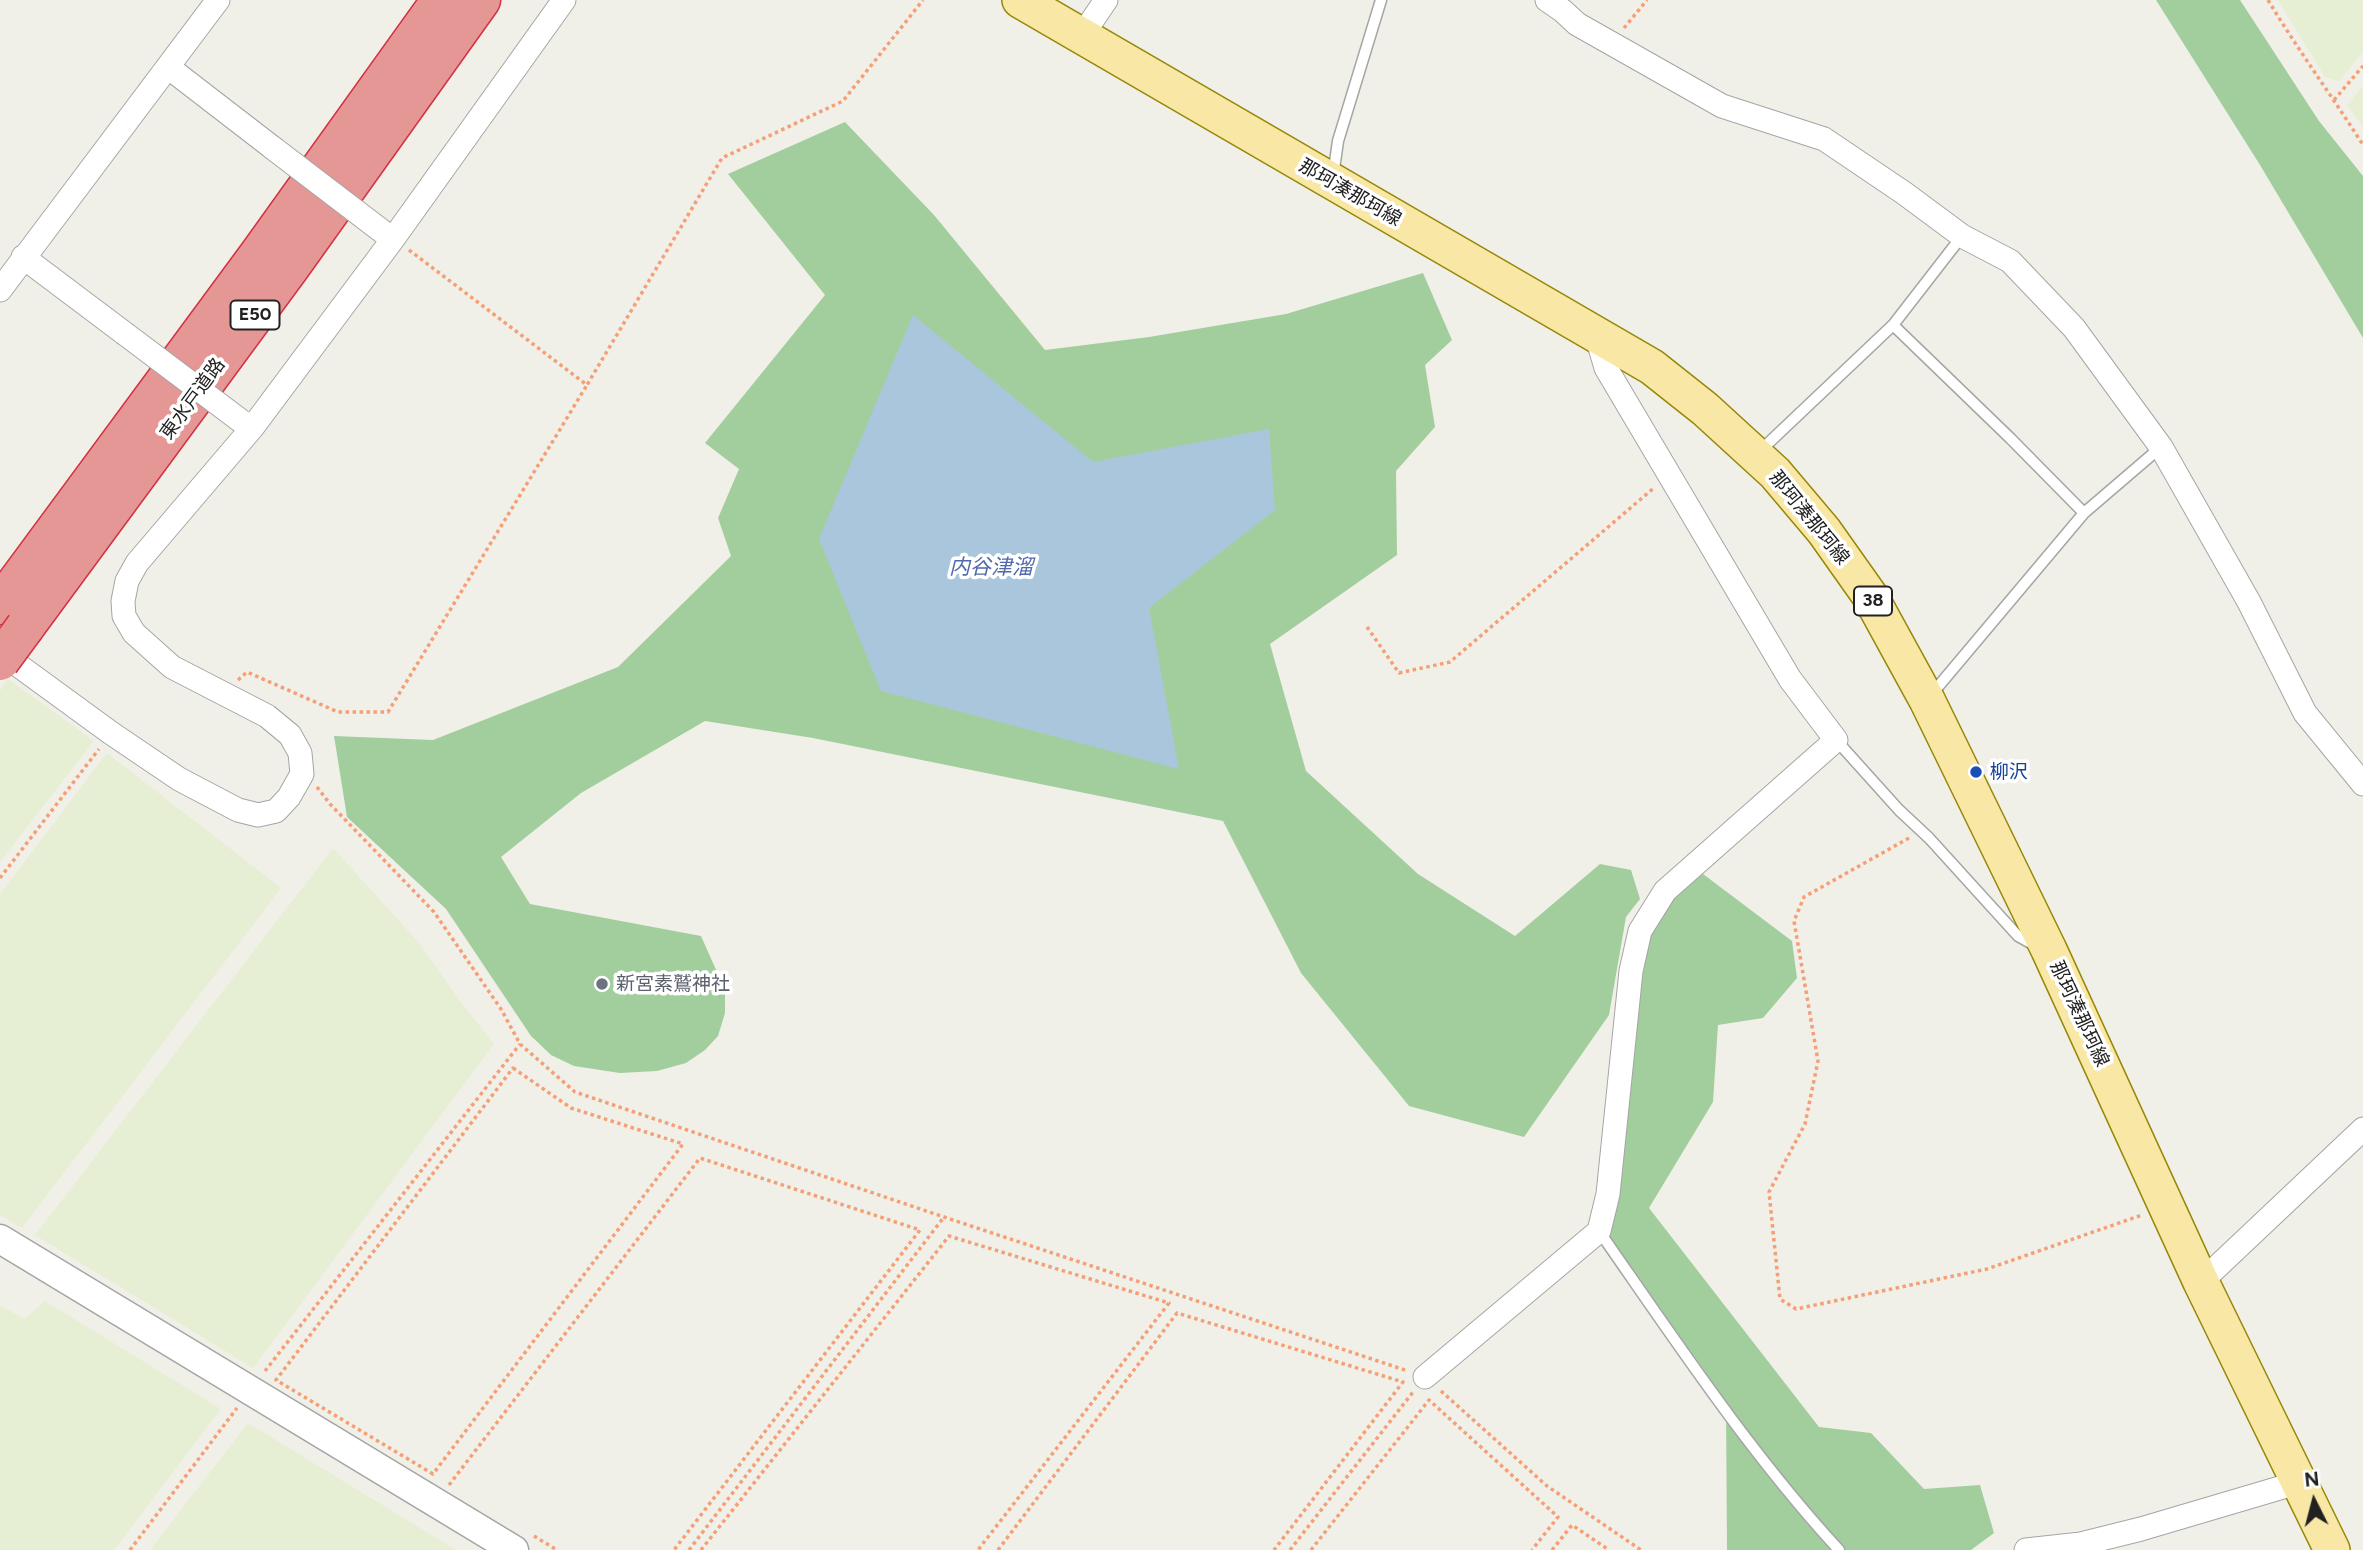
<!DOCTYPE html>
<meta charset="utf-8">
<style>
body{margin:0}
#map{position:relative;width:2363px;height:1550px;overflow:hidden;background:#f1f0e8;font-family:Figtree,sans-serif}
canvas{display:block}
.north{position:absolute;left:2279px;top:1466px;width:70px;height:70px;-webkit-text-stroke:5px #fff;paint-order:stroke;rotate:354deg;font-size:19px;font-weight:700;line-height:28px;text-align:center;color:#212121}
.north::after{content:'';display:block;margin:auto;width:24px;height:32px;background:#212121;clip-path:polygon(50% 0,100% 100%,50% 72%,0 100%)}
</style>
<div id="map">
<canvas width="2363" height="1550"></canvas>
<div class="north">N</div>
</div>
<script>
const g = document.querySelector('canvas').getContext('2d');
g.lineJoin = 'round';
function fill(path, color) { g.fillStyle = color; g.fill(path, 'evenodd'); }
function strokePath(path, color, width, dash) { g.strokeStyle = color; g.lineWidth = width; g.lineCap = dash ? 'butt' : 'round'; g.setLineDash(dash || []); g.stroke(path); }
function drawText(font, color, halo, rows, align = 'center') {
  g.font = font + ' Figtree,"Noto Sans JP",sans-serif'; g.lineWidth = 7; g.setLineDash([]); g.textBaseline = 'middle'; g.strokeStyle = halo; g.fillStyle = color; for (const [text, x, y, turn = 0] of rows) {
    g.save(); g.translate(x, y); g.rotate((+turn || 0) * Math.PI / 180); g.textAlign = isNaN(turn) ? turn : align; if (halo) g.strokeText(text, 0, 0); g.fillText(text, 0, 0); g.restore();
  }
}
fill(new Path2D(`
 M 2278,0 L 2363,0 L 2363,52 L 2339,81 L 2325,77 Z
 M 2363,86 L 2363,127 L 2347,105 Z
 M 8,679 L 94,741 L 0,862 L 0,691 Z
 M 107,753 L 281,888 L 22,1228 L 0,1215 L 0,894 Z
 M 333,848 L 420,944 L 460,1001 L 494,1044 L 253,1368 L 35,1235 Z
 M 45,1301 L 221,1409 L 114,1550 L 0,1550 L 0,1305 L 24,1319 Z
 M 248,1423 L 456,1550 L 150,1550 Z`), '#e6eed4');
fill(new Path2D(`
 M 2156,0 L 2240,0 L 2319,121 L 2363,176 L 2363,338 L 2260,165 Z
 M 845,122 L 934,215 L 1045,350 L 1149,337 L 1286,314 L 1423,273 L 1452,340 L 1425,365 L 1435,427 L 1396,471 L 1397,555 L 1270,644 L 1306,771 L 1418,874 L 1515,936 L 1600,864 L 1631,870 L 1640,899 L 1626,917 L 1609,1015 L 1524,1137 L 1409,1106 L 1301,973 L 1223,821 L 813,738 L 705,721 L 581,793 L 501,857 L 530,904 L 701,936 L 725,990 L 725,1013 L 718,1036 L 705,1050 L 686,1063 L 657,1071 L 620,1073 L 574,1066 L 551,1055 L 531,1036 L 446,909 L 347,817 L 334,736 L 433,740 L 618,667 L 731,556 L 718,518 L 739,469 L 705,443 L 825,295 L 728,174 Z
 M 1703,874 L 1792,941 L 1797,978 L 1763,1018 L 1718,1025 L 1713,1102 L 1649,1208 L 1819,1427 L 1871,1433 L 1924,1489 L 1980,1485 L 1994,1533 L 1971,1550 L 1727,1550 L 1726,1405 L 1605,1230 L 1641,972 L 1651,935 L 1674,894 Z`), '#a2ce9e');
fill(new Path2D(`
 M 913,315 L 1093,462 L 1269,429 L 1275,510 L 1149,608 L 1179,769 L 881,691 L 819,539 Z`), '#aac6dc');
const service = new Path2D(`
 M 1333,176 L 1338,141 L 1381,0
 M 1893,325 L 2010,438 L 2084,513
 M 1760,451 L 1893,325 L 1962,236
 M 1931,695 L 2084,513 L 2161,447
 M 1836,740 L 1899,810 L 1929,838 L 2018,936 L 2036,946
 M 1599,1231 C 1675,1340 1749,1452 1839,1550`);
const minor = new Path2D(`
 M 1547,0 L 1563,11 L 1577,24 L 1722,106 L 1824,139 L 1904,193 L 1962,236 L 2010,261 L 2074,328 L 2161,447 L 2249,602 L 2305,713 L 2363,784
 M 1081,37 L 1106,0
 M 168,67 L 273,148
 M 23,257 L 124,333
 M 0,290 L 218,0
 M 0,652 L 111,733 L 179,779 L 238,810 L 258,815 L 276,811 L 289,797 L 302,774 L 300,753 L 290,735 L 267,716 L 172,667 L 134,633 L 124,616 L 123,601 L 127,581 L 137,563 L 252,428 L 393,239 L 564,0
 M 2201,1282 L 2363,1129
 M 1425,1377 L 1599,1231 L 1608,1194 L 1631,971 L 1640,931 L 1665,891 L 1836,740 L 1790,679 L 1606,368 L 1596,334
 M 2026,1550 L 2081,1544 L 2141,1529 L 2300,1482`);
const tertiary = new Path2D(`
 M 0,1239 L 514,1550`);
const primary = new Path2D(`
 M 1020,0 L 1652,367 L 1705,409 L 1775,473 L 1824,531 L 1870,596 L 1927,700 L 2049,950 L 2201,1282 L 2332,1550`);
const motorway = new Path2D(`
 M 0,605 L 259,254 L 441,0
 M 25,627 L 291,266 L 481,0`);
strokePath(service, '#a5a5a5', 13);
strokePath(minor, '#a5a5a5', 25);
strokePath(tertiary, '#a5a5a5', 31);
strokePath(primary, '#968707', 38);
strokePath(motorway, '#d43043', 41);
strokePath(new Path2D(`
 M 2268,0 C 2298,50 2332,96 2363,145
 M 1624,28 L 1647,0
 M 2334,100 L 2363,66
 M 409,250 L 587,385 L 722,158 L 843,101 L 923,0
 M 1367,627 L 1399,673 L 1450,662 L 1655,487
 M 238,680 L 247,672 L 338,712 L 388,712 L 587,385
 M 317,787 L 330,804 L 434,912 L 501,1009 L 520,1044 L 575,1092 L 944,1217 L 1408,1371
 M 1909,838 L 1804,897 L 1794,921 L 1818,1061 L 1805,1124 L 1769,1192 L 1780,1299 L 1796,1309 L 1987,1269 L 2142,1215
 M 0,878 L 99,749
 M 513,1068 L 571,1108 L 683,1144 L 433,1474 L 276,1380 Z
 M 265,1371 L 520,1044
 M 1441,1391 L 1547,1486 L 1641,1550
 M 449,1485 L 700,1158 L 920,1230 L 674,1550
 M 534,1536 L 557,1550
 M 130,1550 L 237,1408
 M 689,1550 L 944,1217
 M 701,1550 L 949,1236 L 1169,1303 L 978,1550
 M 998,1550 L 1177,1313 L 1403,1382 L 1274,1550
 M 1290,1550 L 1413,1392
 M 1311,1550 L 1429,1400 L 1558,1517 L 1532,1550
 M 1552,1550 L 1572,1525 L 1609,1550`), '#f49f75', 3.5, [3.5, 3.5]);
strokePath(service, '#fff', 10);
strokePath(minor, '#fff', 23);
strokePath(tertiary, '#fff', 28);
strokePath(primary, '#f8e7a5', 35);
strokePath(motorway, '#e49794', 38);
const minorBridge = new Path2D(`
 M 273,148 L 383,232
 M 124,333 L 241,421`);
const motorwayBridge = new Path2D(`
 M 0,661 L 25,627`);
strokePath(minorBridge, '#a5a5a5', 25, []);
strokePath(motorwayBridge, '#d43043', 41, []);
strokePath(minorBridge, '#fff', 23);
strokePath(motorwayBridge, '#e49794', 38);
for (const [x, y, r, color] of [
 [1976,772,7,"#1a4fb4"],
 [602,984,7,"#6b7280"]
]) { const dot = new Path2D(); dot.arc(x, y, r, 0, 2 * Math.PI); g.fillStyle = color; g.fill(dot); strokePath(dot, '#fff', 2.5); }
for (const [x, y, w] of [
 [255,315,49],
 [1873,601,38]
]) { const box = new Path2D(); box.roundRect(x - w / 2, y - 14.5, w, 29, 5); g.fillStyle = '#fff'; g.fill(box); strokePath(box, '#212121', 2); }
drawText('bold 18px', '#212121', null, [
 ["E50",255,315],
 ["38",1873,601]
]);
drawText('19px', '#212121', '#fff', [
 ["那珂湊那珂線",1350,193,30],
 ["東水戸道路",193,399,-54],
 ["那珂湊那珂線",1809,518,51],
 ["那珂湊那珂線",2079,1014,65]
]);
drawText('19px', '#164399', '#fff', [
 ["柳沢",1990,772]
], 'left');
drawText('19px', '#5b616d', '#fff', [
 ["新宮素鷲神社",616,984]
], 'left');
drawText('italic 21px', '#506aad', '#fff', [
 ["内谷津溜",991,568]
]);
</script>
